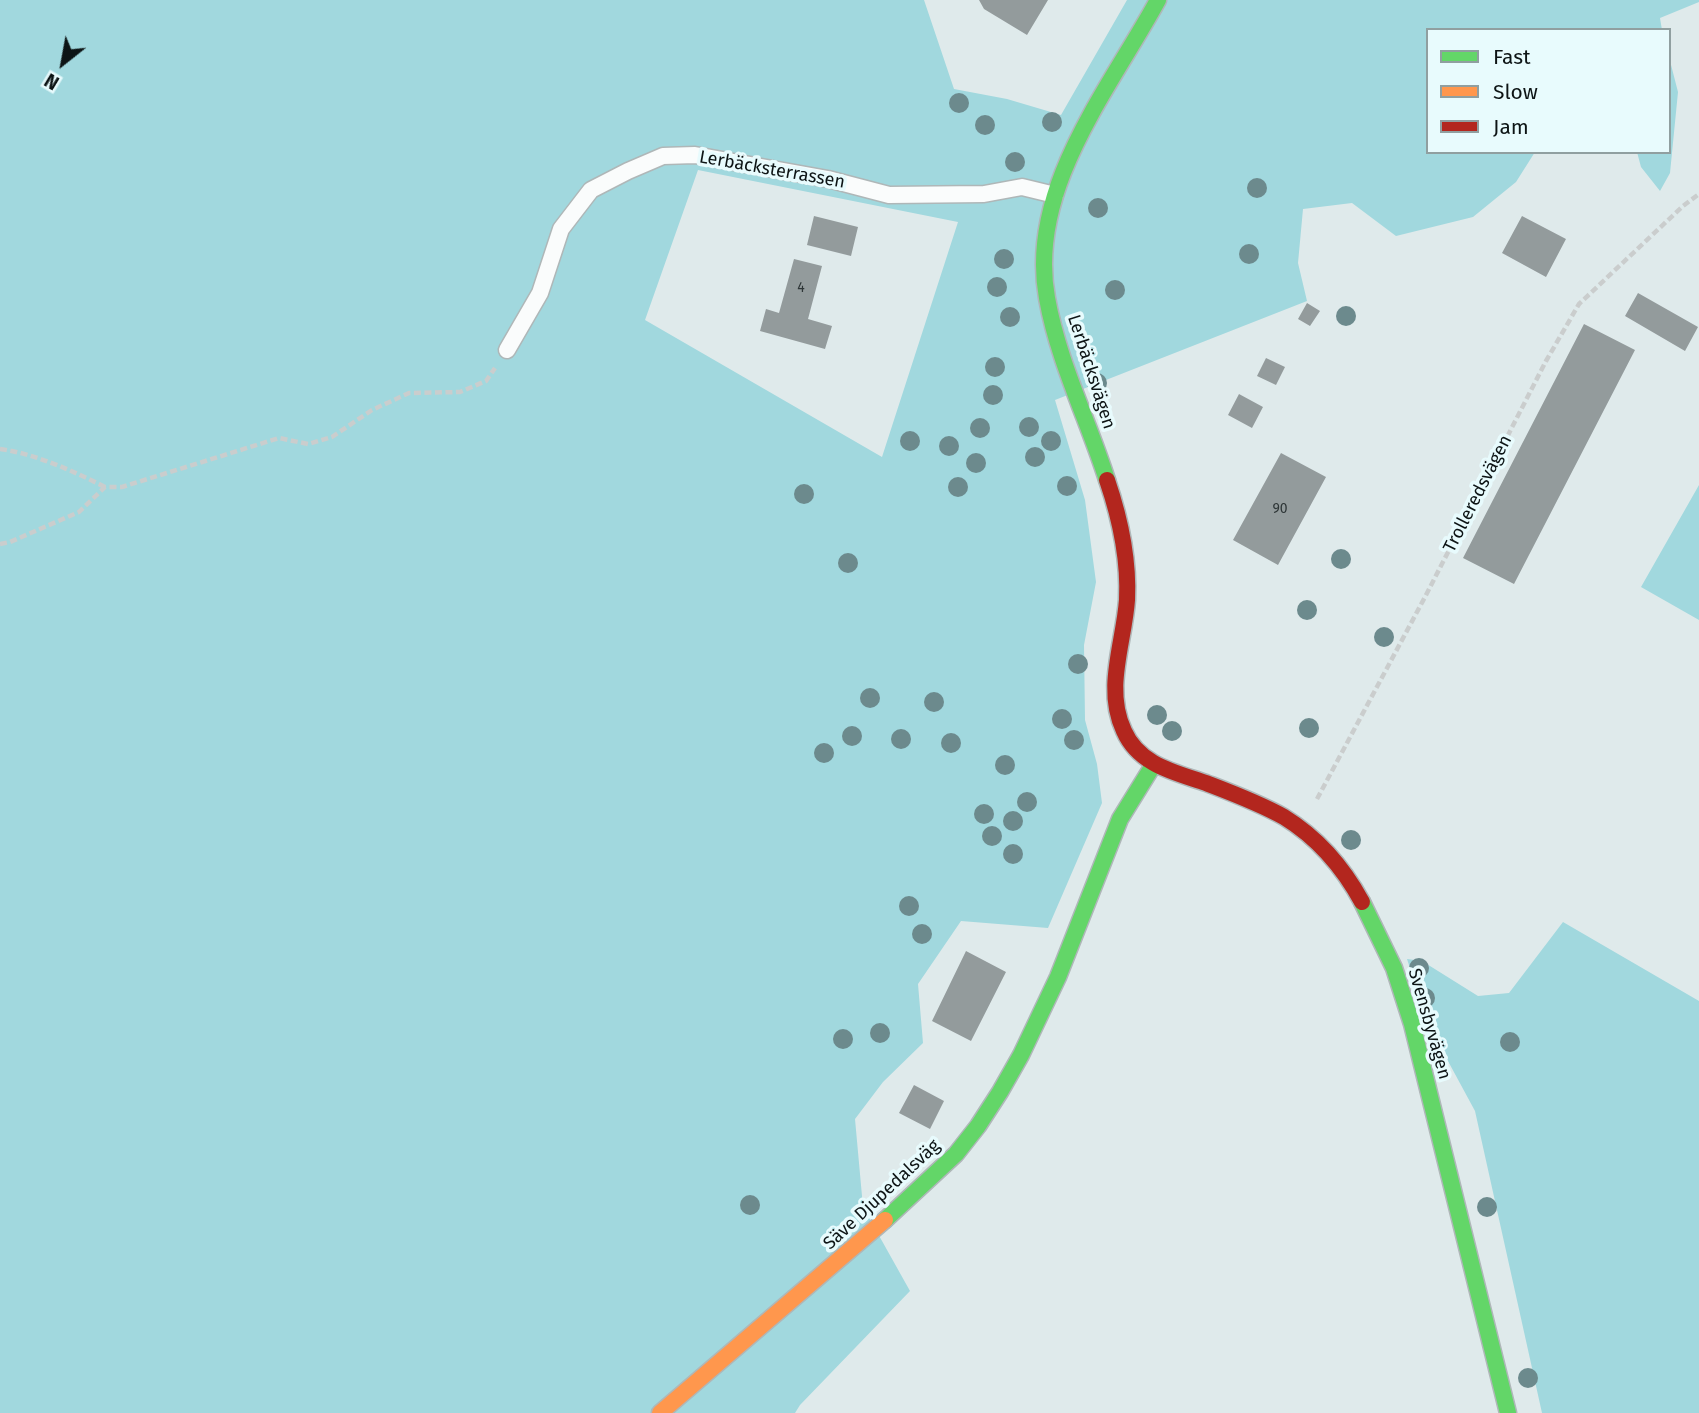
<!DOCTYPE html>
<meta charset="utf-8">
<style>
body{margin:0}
#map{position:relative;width:1699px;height:1413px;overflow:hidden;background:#dfeaeb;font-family:"Fira Sans",sans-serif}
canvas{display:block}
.legend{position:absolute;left:1426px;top:28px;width:245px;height:126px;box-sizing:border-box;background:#e8fbfd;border:2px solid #909fa0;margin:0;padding:9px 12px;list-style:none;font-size:21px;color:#0d1415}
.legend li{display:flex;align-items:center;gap:14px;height:35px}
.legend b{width:35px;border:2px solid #909fa0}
.north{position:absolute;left:28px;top:28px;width:70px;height:70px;-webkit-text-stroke:5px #e8fbfd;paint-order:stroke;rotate:211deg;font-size:19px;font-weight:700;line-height:28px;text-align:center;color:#0d1415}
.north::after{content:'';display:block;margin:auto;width:24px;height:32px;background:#0d1415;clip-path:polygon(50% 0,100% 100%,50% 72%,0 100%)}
</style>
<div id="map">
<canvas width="1699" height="1413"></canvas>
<ul class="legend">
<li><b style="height:9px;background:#63d668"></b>Fast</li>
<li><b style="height:9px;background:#ff974d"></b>Slow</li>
<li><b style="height:9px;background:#b3261e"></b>Jam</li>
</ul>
<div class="north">N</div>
</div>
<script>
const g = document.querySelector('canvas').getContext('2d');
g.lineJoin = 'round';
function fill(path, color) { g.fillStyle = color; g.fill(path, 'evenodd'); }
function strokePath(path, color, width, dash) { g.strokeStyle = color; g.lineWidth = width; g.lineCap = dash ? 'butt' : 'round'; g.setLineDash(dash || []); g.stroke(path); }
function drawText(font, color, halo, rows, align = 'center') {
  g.font = font + ' "Fira Sans",sans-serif'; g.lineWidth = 7; g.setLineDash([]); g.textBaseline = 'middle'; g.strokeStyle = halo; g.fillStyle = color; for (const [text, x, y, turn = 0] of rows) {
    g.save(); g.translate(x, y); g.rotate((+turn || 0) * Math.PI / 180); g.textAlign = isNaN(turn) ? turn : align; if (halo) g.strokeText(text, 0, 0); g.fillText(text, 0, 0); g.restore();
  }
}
fill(new Path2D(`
 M 0,0 L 924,0 L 954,89 L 1007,99 L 1061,115 L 1127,0 L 1699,0 L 1699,2 L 1660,18 L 1662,30 L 1428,30 L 1428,152 L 1535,152 L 1516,182 L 1473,217 L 1396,236 L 1352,203 L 1303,209 L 1298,263 L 1307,301 L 1055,400 L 1085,500 L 1096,582 L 1084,645 L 1085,720 L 1097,764 L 1102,803 L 1048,928 L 961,921 L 918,984 L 923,1043 L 883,1082 L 855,1119 L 863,1207 L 910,1291 L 800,1405 L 795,1413 L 0,1413 ZM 698,170 L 958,222 L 882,457 L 645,320 Z
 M 1669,57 L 1678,92 L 1670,173 L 1660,191 L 1641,167 L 1637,152 L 1669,152 Z
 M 1699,485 L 1699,620 L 1641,587 Z
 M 1563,922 L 1699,1001 L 1699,1413 L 1542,1413 L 1475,1111 L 1429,1026 L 1407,959 L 1422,961 L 1478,996 L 1509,993 Z`), '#a1d8de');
fill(new Path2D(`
 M 979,0 L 1048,0 L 1027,35 L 984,9 Z
 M 814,216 L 858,227 L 851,256 L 807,245 Z
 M 1522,216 L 1566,239 L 1546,277 L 1502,253 Z
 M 794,259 L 822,266 L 808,319 L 832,326 L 825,349 L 760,331 L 766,309 L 779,313 Z
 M 1638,293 L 1698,327 L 1685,351 L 1625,316 Z
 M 1307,303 L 1320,311 L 1310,326 L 1298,319 Z
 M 1584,324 L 1635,350 L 1514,584 L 1463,558 Z
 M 1266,358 L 1285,367 L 1276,385 L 1257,376 Z
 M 1239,394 L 1263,407 L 1252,428 L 1228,415 Z
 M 1281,453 L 1326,477 L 1278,565 L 1233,540 Z
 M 966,951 L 1006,972 L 971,1041 L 932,1021 Z
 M 914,1085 L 944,1101 L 930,1129 L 899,1113 Z`), '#939b9c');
const lane = new Path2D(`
 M 507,350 L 540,293 L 561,229 L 591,190 L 628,171 L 663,156 L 695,155 L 828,179 L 889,195 L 984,194 L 1022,187 L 1055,195`);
const fast = new Path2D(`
 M 1107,480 C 1088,420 1058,361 1047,298 C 1027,189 1109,90 1158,0
 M 1362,902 L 1394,968 L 1412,1024 L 1508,1413
 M 885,1220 L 956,1154 L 978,1126 L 1000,1092 L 1021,1055 L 1058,977 L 1120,819 L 1154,764`);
const slow = new Path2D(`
 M 660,1413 L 885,1220`);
const jam = new Path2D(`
 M 1107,480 C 1120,518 1129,560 1127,600 C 1124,643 1104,689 1124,731 C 1139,765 1174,772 1206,783 C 1232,793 1259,803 1284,817 C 1318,838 1343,867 1362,902`);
strokePath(lane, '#afb7b8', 19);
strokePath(fast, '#afb7b8', 19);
strokePath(slow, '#afb7b8', 19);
strokePath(jam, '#afb7b8', 19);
strokePath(new Path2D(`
 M 0,449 C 36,454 73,471 105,487
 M 0,544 L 10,542 L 79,512 L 105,487 L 122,487 L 279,438 L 308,444 L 332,437 L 372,410 L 409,393 L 460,392 L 486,381 L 495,368
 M 1317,799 L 1425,597 L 1546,361 L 1579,304 L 1683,206 L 1699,194`), '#cacdcd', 4.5, [7, 3.5]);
strokePath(lane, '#fafcfc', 16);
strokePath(fast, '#63d668', 16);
strokePath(slow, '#ff974d', 16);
strokePath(jam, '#b3261e', 16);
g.fillStyle = '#6c8a8d';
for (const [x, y] of [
 [959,103],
 [1052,122],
 [985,125],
 [1015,162],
 [1257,188],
 [1098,208],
 [1249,254],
 [1004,259],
 [997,287],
 [1115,290],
 [1346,316],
 [1010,317],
 [995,367],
 [1097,383],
 [993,395],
 [1029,427],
 [980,428],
 [910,441],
 [1051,441],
 [949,446],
 [1035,457],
 [976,463],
 [1067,486],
 [958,487],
 [804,494],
 [1341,559],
 [848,563],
 [1307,610],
 [1384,637],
 [1078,664],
 [870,698],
 [934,702],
 [1157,715],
 [1062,719],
 [1309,728],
 [1172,731],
 [852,736],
 [901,739],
 [1074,740],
 [951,743],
 [824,753],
 [1005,765],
 [1027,802],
 [984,814],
 [1013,821],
 [992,836],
 [1351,840],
 [1013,854],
 [909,906],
 [922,934],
 [1419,968],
 [1425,998],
 [880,1033],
 [843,1039],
 [1510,1042],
 [750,1205],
 [1487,1207],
 [1528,1378]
]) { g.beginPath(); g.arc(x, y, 10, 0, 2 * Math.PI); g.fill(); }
drawText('14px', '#2e3637', null, [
 ["4",801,288],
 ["90",1280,509]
]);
drawText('18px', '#0d1415', '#e8fbfd', [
 ["Lerbäcksterrassen",772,170,10],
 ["Lerbäcksvägen",1091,372,72],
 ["Trolleredsvägen",1478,494,-63],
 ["Svensbyvägen",1429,1024,74],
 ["Säve Djupedalsväg",882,1195,-43]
]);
</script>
